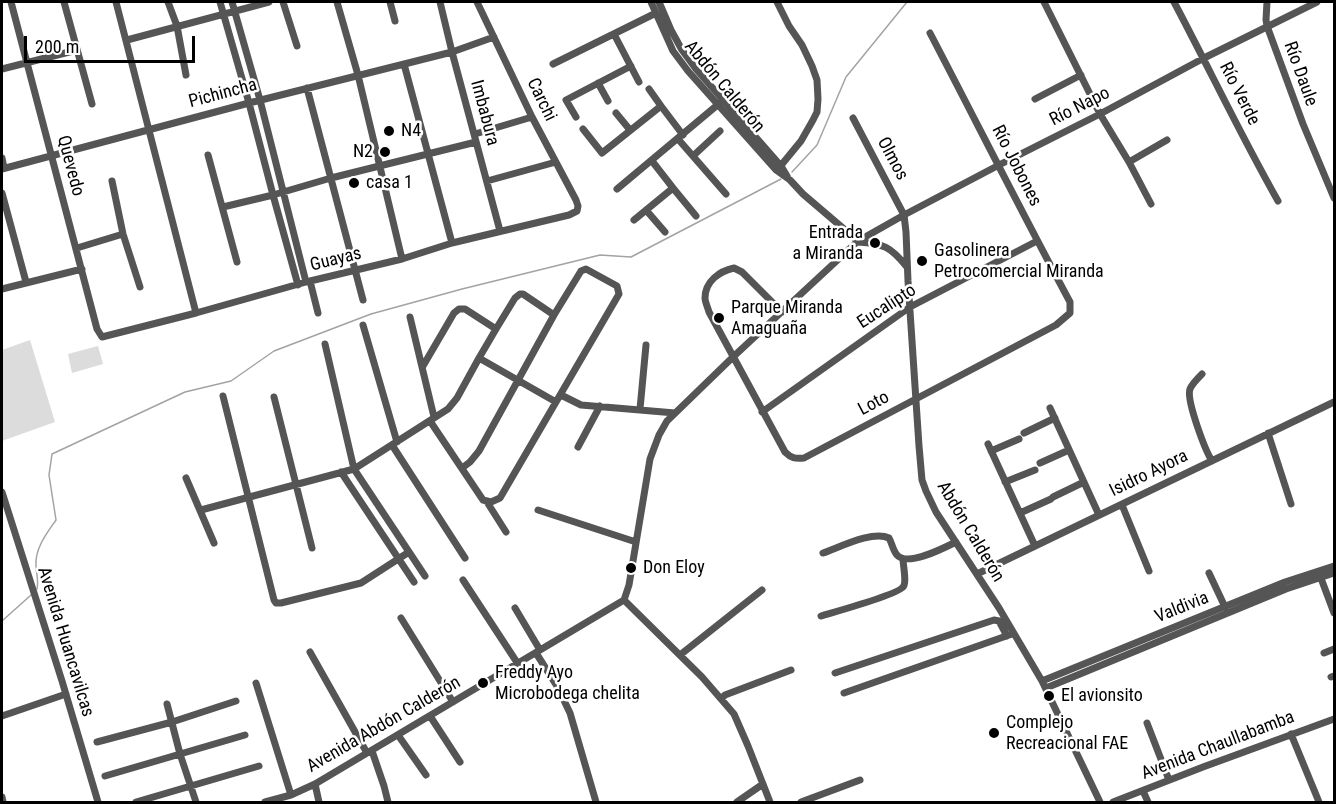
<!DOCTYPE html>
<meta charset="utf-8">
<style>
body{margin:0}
#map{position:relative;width:1336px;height:804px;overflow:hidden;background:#fff;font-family:"Roboto Condensed",sans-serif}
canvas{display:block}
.frame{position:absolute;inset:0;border:3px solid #000;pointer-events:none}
.scale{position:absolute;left:24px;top:36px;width:171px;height:27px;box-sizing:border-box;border:3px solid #000;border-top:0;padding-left:8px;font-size:18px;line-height:21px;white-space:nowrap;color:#000;-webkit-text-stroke:4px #fff;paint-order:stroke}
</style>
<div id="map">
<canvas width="1336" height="804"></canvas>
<div class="frame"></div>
<div class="scale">200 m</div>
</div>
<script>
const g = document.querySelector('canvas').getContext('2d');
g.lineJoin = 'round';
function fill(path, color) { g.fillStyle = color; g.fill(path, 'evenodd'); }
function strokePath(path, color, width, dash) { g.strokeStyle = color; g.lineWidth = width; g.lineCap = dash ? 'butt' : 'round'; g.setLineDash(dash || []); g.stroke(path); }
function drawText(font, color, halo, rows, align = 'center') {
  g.font = font + ' "Roboto Condensed",sans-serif'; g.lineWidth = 5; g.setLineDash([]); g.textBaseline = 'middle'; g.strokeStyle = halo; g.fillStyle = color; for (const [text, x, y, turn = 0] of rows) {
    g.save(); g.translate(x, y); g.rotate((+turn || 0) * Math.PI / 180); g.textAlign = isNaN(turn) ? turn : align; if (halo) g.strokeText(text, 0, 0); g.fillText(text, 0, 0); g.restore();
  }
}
fill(new Path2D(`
 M 30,340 L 55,422 L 2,441 L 2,350 Z
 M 98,346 L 103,364 L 72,373 L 68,354 Z`), '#dcdcdc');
strokePath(new Path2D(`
 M 792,172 L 817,145 L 846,77 L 907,2
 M 37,589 C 39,581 36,573 36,565 C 35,548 47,533 56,520 L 49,475 L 52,454 L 185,392 L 231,381 L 274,351 L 371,314 L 462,289 L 600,255 L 631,257 L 781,179
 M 2,621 L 31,595`), '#a3a3a3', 1.5);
strokePath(new Path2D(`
 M 11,2 L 97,329 L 102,337 L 196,313 L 306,282 L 402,259 L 452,243 L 569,215 L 577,211 L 578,206 L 576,200 L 532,117 L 477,2
 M 64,2 L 92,104
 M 116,2 L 196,313
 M 168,2 L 177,26 L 186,75
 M 220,2 L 249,103 L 273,195 L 298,285
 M 232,2 L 260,100 L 306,282
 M 283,2 L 297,46
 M 337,2 L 358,75 L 402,259
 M 390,2 L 395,21
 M 440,2 L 452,52 L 500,231
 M 651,2 L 673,51 L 688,71 L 776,170 L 790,180 L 803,194 L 858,241
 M 659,2 L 671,30 L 682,50 L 696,69 L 781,166 L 787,176
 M 777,2 L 789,26 L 802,45 L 812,66 L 817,80 L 818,99 L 817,112 L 813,120 L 801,141 L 778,169
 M 1044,2 L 1100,114 L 1129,162 L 1151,204
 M 1174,2 C 1209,68 1241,136 1278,201
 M 1267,2 L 1266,20 L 1267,26 L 1303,124 L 1334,198
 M 614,34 L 639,82
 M 127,40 L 269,2
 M 404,64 L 452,243
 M 553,64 L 656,13
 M 2,69 L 77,50
 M 598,83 L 608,101
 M 307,88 L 363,300
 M 649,89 L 661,106
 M 1035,99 L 1081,75
 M 616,113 L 630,130
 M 576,117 L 566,100 L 631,66
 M 853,118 L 904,215 L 906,232 L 908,281 L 919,446 L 922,480 L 926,491 L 936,512 L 999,608 L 1042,681 L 1100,802
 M 583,129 L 602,153 L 661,106 L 683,135
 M 475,134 L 532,117
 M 678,139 L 726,194
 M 208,155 L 237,262
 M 693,156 L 720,131
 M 2,158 L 4,168
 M 1129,162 L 1167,140
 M 2,169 L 249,103 L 452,52 L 494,37
 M 112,181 L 123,234 L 140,287
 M 487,181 L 556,162
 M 673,188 L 696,216
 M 617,189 L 721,102
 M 2,193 L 26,282
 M 223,207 L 273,195 L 331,178 L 476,142
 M 646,210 L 665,232
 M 634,220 L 673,188 L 652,161
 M 858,242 C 884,244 890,246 907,267
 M 77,248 L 123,234
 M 310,281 L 318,313
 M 2,289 L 82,269
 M 782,312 L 742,272 L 734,268 C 720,271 705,281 705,298 C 705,302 708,308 709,312 L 785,452 C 791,458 795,459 804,458 L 1056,325 L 1070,313 L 1070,302 C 1022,213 977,123 930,33
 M 410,317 L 434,417
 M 363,325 L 397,442
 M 496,329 L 515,298 L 520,294 L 523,294 L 554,315
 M 325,344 L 354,469 L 425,576
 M 423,366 L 454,313 L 459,309 L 465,309 L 496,329 L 479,358 L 556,402
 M 1202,374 C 1198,378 1192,384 1190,389 C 1186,400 1205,450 1212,461
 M 561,395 L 581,405 L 675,413
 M 223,396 L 274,600 L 276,603 L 281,603 L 361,583 L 409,552
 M 274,397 L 312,548
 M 1050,408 L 1099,515
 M 640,409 L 646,345
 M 762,412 L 910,307 L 1037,241
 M 430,421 L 483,500 L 491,502 L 500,498 L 619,294 L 617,286 L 586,269 L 581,271 L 554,315 L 479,451 L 470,462 L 462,468
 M 1024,433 L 1055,418
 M 1268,433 L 1291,504
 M 988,444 L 1035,546
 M 392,445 L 465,558
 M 578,447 L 600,406
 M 991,451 L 1019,439
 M 1040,463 L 1069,450
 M 341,472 L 414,582
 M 186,478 L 214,543
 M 1005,482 L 1035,470
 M 2,492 L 62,681 L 98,802
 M 1053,497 L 1084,482
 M 487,502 L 506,532
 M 1122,505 L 1149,571
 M 201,510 L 354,469 L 448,409 L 457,398 L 479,358
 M 538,510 L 636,542
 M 1020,513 L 1051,499
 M 823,553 C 840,547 873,530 889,538 C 892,543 893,551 897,555 C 907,567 944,548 956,542
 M 1209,573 L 1225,607
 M 1319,573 L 1334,613
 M 977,574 L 1334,402
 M 463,580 L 518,664
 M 624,600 L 702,677 L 734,714 L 748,746 L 770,802
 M 515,608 L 540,650
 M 821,616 C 834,612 897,595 903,587 C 907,583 903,565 903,559
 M 401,618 L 453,702
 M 310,652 L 367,753
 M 536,653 L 557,686 L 570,713 L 596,802
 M 1324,653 L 1334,649
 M 680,655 L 762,590
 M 835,673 L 994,620 L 999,621 L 1007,636
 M 1331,677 L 1334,676
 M 1042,681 L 1285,582 L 1334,566
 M 256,683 L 291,795
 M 1046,688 L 1286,589 L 1334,573
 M 844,693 L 1012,634
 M 721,699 L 725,695 L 791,670
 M 167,704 L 180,754 L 196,802
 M 2,716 L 66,694
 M 430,716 L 460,762
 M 1147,723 L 1169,780
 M 1291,734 L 1319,802
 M 398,735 L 426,775
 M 97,742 L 172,722 L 236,701
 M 372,751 L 384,786 L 388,802
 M 105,776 L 245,735
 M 315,784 L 319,802
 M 1143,791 L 1148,802
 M 2,797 L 3,802
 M 136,802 L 259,766
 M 265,802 L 291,795 L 315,784 L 624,600 L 629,585 L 650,459 L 659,435 L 667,421 L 733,357 L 858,241 L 904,215 L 999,165 L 1100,114 L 1204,58 L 1317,2
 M 737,802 L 763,784
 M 801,802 L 860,780
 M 1113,802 L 1203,767 L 1334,719`), '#555', 7);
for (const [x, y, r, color] of [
 [389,131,6,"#000"],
 [385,152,6,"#000"],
 [354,183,6,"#000"],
 [875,243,6,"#000"],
 [922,261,6,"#000"],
 [719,318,6,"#000"],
 [631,568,6,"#000"],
 [483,683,6,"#000"],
 [1049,696,6,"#000"],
 [994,733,6,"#000"]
]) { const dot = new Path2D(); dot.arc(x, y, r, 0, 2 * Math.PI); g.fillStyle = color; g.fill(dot); strokePath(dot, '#fff', 2); }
drawText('18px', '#000', '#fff', [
 ["Río Daule",1300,74,70],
 ["Abdón Calderón",724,87,50],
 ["Pichincha",223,94,-15],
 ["Río Verde",1239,94,63],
 ["Carchi",541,100,64],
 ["Río Napo",1080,107,-27],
 ["Imbabura",484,113,75],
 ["Olmos",892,159,62],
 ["Quevedo",70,166,75],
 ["Río Jobones",1016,166,63],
 ["Guayas",336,260,-14],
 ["Eucalipto",887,307,-33],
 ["Loto",874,404,-28],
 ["Isidro Ayora",1149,474,-26],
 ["Abdón Calderón",970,532,59],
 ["Valdivia",1182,608,-22],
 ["Avenida Huancavilcas",65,642,73],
 ["Avenida Abdón Calderón",384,725,-30],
 ["Avenida Chaullabamba",1218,746,-21]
]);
drawText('18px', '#000', '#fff', [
 ["N4",401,131],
 ["N2",373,152,"right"],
 ["casa 1",366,183],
 ["Entrada",863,233,"right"],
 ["a Miranda",863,254,"right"],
 ["Gasolinera",934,251],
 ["Petrocomercial Miranda",934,272],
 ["Parque Miranda",731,308],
 ["Amaguaña",731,329],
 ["Don Eloy",643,568],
 ["Freddy Ayo",495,673],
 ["Microbodega chelita",495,694],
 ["El avionsito",1061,696],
 ["Complejo",1006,723],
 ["Recreacional FAE",1006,744]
], 'left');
</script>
